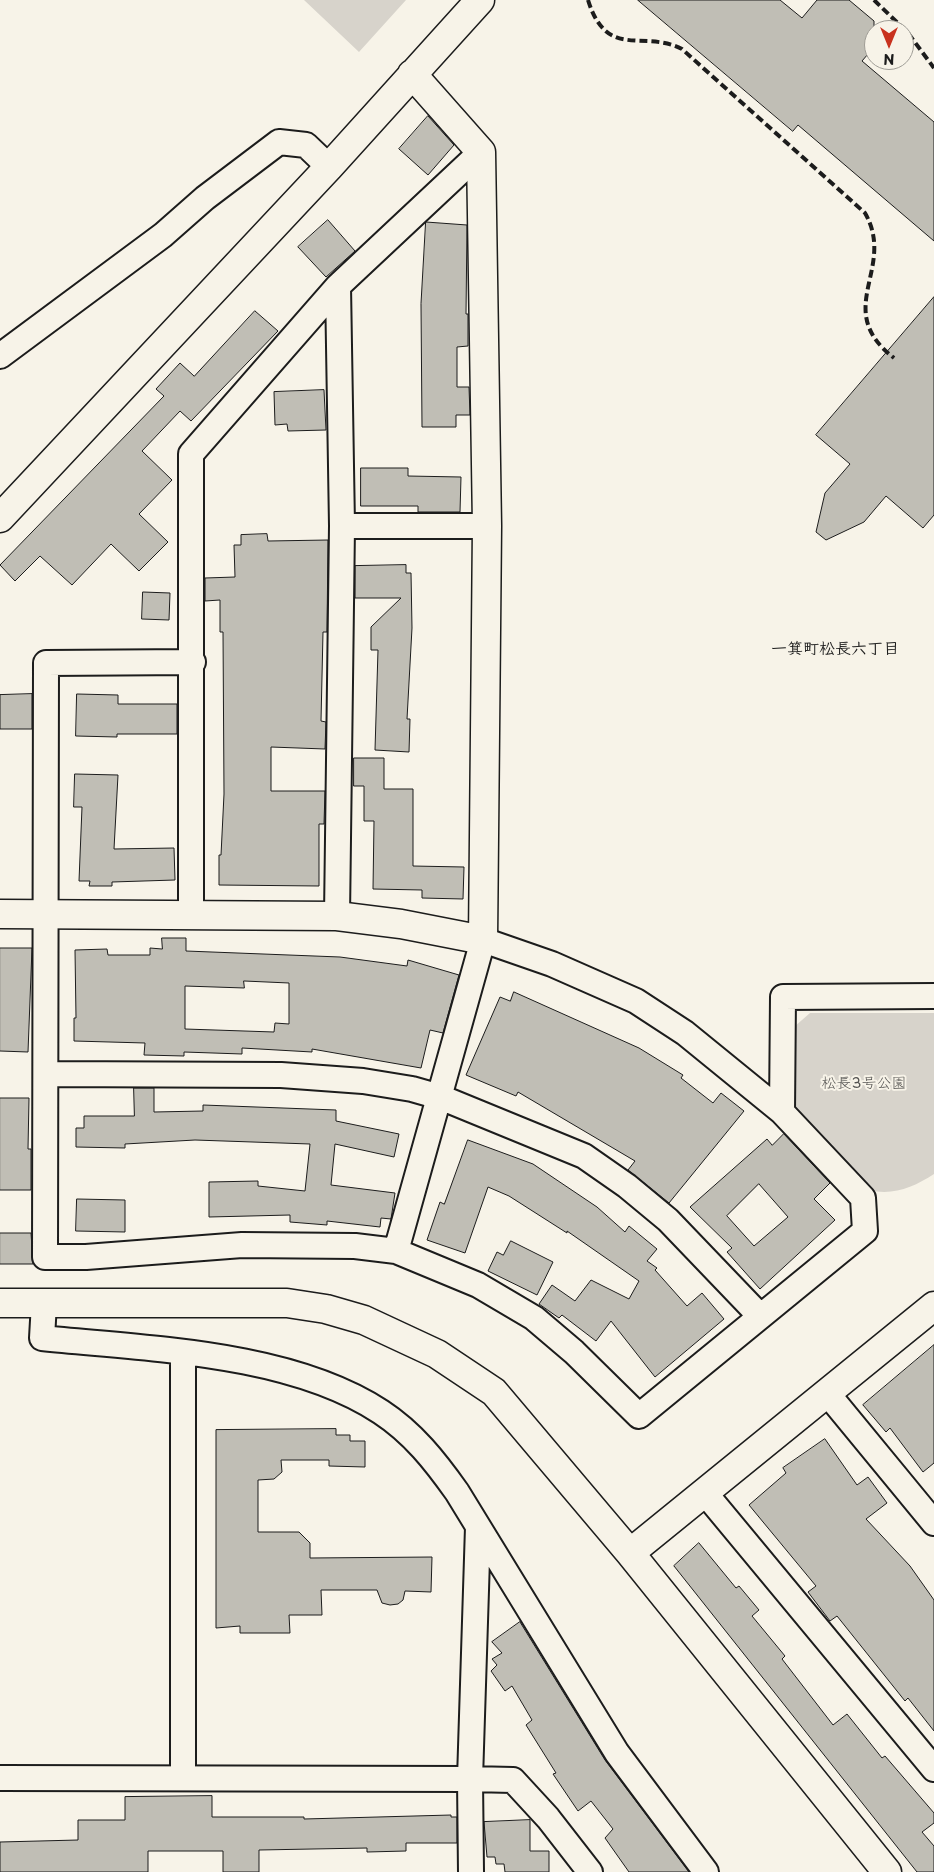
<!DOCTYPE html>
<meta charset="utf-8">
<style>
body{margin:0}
#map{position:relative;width:934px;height:1872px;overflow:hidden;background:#f7f3e8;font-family:"Playpen Sans",sans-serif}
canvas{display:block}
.north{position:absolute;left:864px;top:20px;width:50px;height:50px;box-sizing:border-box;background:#f7f3e8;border:1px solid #9f9d96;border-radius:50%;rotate:180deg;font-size:14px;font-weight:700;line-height:20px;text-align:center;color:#1c1c1c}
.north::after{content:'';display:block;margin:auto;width:18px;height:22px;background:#c8321e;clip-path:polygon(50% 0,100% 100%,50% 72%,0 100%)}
</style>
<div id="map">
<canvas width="934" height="1872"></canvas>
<div class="north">N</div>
</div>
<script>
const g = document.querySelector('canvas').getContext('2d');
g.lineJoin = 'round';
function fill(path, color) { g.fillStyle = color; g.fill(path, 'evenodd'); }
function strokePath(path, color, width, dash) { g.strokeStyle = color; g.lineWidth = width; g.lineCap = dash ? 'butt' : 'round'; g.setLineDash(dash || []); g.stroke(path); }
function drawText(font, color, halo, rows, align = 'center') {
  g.font = font + ' "Playpen Sans","Klee One",sans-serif'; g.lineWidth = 4; g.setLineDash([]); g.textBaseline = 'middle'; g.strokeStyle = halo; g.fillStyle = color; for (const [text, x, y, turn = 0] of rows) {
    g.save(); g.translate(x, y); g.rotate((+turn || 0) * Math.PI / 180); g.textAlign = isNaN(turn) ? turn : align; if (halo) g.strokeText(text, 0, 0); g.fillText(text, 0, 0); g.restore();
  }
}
fill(new Path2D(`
 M 304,0 L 406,0 L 359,52 Z
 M 810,1013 L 934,1013 L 934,1174 C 914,1187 893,1196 869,1190 L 793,1111 L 794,1027 Z`), '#d7d3cb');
const building = new Path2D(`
 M 638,0 L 780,0 L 802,18 L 817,0 L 849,0 L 874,21 L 874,47 L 862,61 L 934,122 L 934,241 L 798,125 L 793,131 Z
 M 428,116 L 454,145 L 428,175 L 399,149 Z
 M 328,220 L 355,251 L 326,277 L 298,247 Z
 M 426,222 L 467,225 L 466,314 L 468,314 L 468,346 L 457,347 L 457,387 L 469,387 L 470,415 L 456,415 L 456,427 L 422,427 L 421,304 Z
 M 934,297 L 934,515 L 923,528 L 886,496 L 864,522 L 826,540 L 816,532 L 825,493 L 850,464 L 816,435 Z
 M 255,311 L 278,331 L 191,421 L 180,411 L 142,451 L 172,480 L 139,514 L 168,542 L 139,571 L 111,544 L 72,585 L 40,556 L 15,581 L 0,565 L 164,396 L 156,389 L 180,363 L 194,376 Z
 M 324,390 L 326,430 L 288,431 L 287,424 L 275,425 L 274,392 Z
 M 361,468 L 408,468 L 408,476 L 461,477 L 460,512 L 418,512 L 418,506 L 361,506 Z
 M 267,534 L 268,541 L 328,540 L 327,632 L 323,632 L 321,721 L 326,722 L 325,749 L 271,747 L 271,791 L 325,791 L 324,824 L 319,824 L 319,886 L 219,885 L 219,855 L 221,855 L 224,794 L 223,632 L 220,632 L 220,600 L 205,601 L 205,578 L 235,577 L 234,545 L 241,545 L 241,535 Z
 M 406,565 L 406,573 L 411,573 L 412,628 L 407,719 L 410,719 L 409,752 L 375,750 L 378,650 L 371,650 L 371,627 L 401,598 L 355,598 L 355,566 Z
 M 143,592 L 170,593 L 169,620 L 142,619 Z
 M 32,694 L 32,729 L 0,729 L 0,695 Z
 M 77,694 L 118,695 L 118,704 L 177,704 L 177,734 L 117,734 L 117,737 L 76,736 Z
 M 354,758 L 384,758 L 384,789 L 413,789 L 413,866 L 464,867 L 463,899 L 422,898 L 422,890 L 373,889 L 374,821 L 364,821 L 364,786 L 354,786 Z
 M 75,774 L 118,775 L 114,849 L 174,848 L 175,880 L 112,882 L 112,886 L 89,886 L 90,881 L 79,881 L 82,807 L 74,807 Z
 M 162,938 L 186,938 L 186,951 L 340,957 L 407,966 L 408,960 L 459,975 L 443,1033 L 430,1030 L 421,1068 L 312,1049 L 312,1052 L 242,1048 L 242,1054 L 184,1052 L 184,1056 L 144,1055 L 145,1043 L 74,1041 L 74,1018 L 76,1018 L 75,950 L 107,949 L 108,955 L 150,955 L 150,948 L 162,949 ZM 244,981 L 289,983 L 289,1024 L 275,1023 L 274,1032 L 185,1029 L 185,986 L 244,988 Z
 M 0,948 L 32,948 L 28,1052 L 0,1051 Z
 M 514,992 L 639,1048 L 683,1075 L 681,1078 L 713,1103 L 721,1093 L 744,1111 L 669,1203 L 628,1170 L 635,1161 L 518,1092 L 516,1096 L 466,1075 L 500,997 L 510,1001 Z
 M 134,1088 L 154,1088 L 154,1112 L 203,1111 L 203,1105 L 336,1110 L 336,1121 L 399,1134 L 394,1157 L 335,1144 L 331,1185 L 395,1193 L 391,1219 L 381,1218 L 380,1227 L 327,1221 L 327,1225 L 290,1222 L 290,1215 L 209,1217 L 209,1182 L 258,1181 L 258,1186 L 305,1191 L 310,1144 L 195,1140 L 125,1144 L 125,1148 L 76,1147 L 76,1128 L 84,1128 L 84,1116 L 134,1116 Z
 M 0,1098 L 29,1098 L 28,1149 L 31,1149 L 31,1190 L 0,1190 Z
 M 784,1134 L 830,1183 L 814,1199 L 835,1220 L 760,1289 L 727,1252 L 732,1248 L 690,1207 L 767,1139 L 772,1145 ZM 759,1184 L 788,1217 L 754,1246 L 727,1216 Z
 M 468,1140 L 533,1164 L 597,1207 L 625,1232 L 629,1226 L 657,1249 L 647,1261 L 657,1268 L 655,1270 L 687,1306 L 702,1293 L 724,1319 L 655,1377 L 611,1321 L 596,1341 L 562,1315 L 559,1318 L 539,1304 L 552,1285 L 575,1301 L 591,1280 L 629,1299 L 639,1281 L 567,1231 L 567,1233 L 509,1196 L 488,1187 L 465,1253 L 427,1240 L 440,1202 L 444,1204 Z
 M 77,1199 L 125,1200 L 125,1232 L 76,1231 Z
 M 0,1233 L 31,1233 L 33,1264 L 0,1264 Z
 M 511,1241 L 553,1262 L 537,1295 L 488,1271 L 497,1252 L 503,1255 Z
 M 934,1345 L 934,1463 L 923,1472 L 890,1428 L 886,1432 L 863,1405 Z
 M 336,1429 L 336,1435 L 350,1435 L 350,1441 L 365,1441 L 365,1467 L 329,1466 L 329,1460 L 281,1460 L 282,1472 L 274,1479 L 258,1480 L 258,1532 L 299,1532 L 310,1543 L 310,1558 L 432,1557 L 431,1592 L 405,1591 L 403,1600 L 398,1604 L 390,1605 L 382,1603 L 377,1590 L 321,1590 L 322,1615 L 289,1615 L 290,1633 L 240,1633 L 240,1626 L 216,1628 L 216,1430 Z
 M 825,1439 L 857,1485 L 868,1477 L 887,1503 L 866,1519 L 910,1566 L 934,1600 L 934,1731 L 908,1698 L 905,1701 L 837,1616 L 830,1621 L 808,1592 L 816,1586 L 749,1505 L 786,1473 L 783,1468 Z
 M 699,1543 L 736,1588 L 739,1586 L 759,1610 L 752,1616 L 785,1656 L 782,1659 L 833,1725 L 847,1714 L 882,1758 L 885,1756 L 934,1813 L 934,1823 L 922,1832 L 934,1846 L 934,1872 L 917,1872 L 674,1566 Z
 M 520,1622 L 605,1760 L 689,1872 L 629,1872 L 605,1838 L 613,1829 L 591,1801 L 578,1811 L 553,1774 L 556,1773 L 526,1725 L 532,1720 L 512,1686 L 505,1691 L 491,1671 L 497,1665 L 492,1659 L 502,1653 L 492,1642 Z
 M 212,1796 L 212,1817 L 304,1817 L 304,1819 L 451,1815 L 451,1817 L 457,1817 L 457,1843 L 406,1843 L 406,1851 L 367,1852 L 367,1848 L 259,1850 L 259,1872 L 223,1872 L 223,1851 L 148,1851 L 148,1872 L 0,1872 L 0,1842 L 78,1840 L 78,1820 L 125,1820 L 125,1797 Z
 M 530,1820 L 530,1851 L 549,1851 L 549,1872 L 505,1872 L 504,1864 L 496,1864 L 495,1857 L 487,1857 L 484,1822 Z`);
fill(building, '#c0beb5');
strokePath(building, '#1c1c1c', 1);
const minor = new Path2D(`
 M 0,356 L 163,235 L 205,198 L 279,142 L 306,145 L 329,167
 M 342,526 L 487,526
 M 193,662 L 46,663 L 45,1257 L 86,1257 L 242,1245 L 355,1246 L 396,1251 L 478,1285 L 534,1318 L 574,1352 L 639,1416 L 865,1231 L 863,1198 L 782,1112 L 685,1033 L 636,1001 L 552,964 L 483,940 L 396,1251
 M 191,915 L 191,454 L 338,286 L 481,152
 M 337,916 L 342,526 L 338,286
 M 46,1074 L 281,1075 L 363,1081 L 412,1089 L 440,1097 L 584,1156 L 627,1186 L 668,1220 L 760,1316
 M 782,1112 L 783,997 L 934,996
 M 44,1303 L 42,1338 C 148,1349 290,1352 381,1412 C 413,1433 435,1461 457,1492 L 617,1753 L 706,1872
 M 827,1393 L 934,1523
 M 705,1493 L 934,1769
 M 183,1777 L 183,1353
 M 0,1778 L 470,1779 L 478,1527
 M 471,1872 L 470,1779 L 513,1780 L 548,1818 L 590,1872`);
const tertiary = new Path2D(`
 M 0,518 L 329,167 L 480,0
 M 0,914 L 337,916 L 401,924 L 483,940 L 487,526 L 481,152 L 412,74
 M 0,1303 L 287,1303 L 326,1309 L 364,1320 L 437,1354 L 494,1392 L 630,1553 L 887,1872
 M 630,1553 L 934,1306`);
strokePath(minor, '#1c1c1c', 28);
strokePath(tertiary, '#1c1c1c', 31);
strokePath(minor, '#f7f3e8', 24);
strokePath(tertiary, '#f7f3e8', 28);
strokePath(new Path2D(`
 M 588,0 C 607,61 643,29 682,49 L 865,213 C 897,269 831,309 894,358
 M 874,0 L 908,33 L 934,68`), '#1c1c1c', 4, [8, 4]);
drawText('15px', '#545351', '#f7f3e8', [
 ["松長3号公園",864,1084]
]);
drawText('bold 16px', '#1c1c1c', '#f7f3e8', [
 ["一箕町松長六丁目",835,650]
]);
</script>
